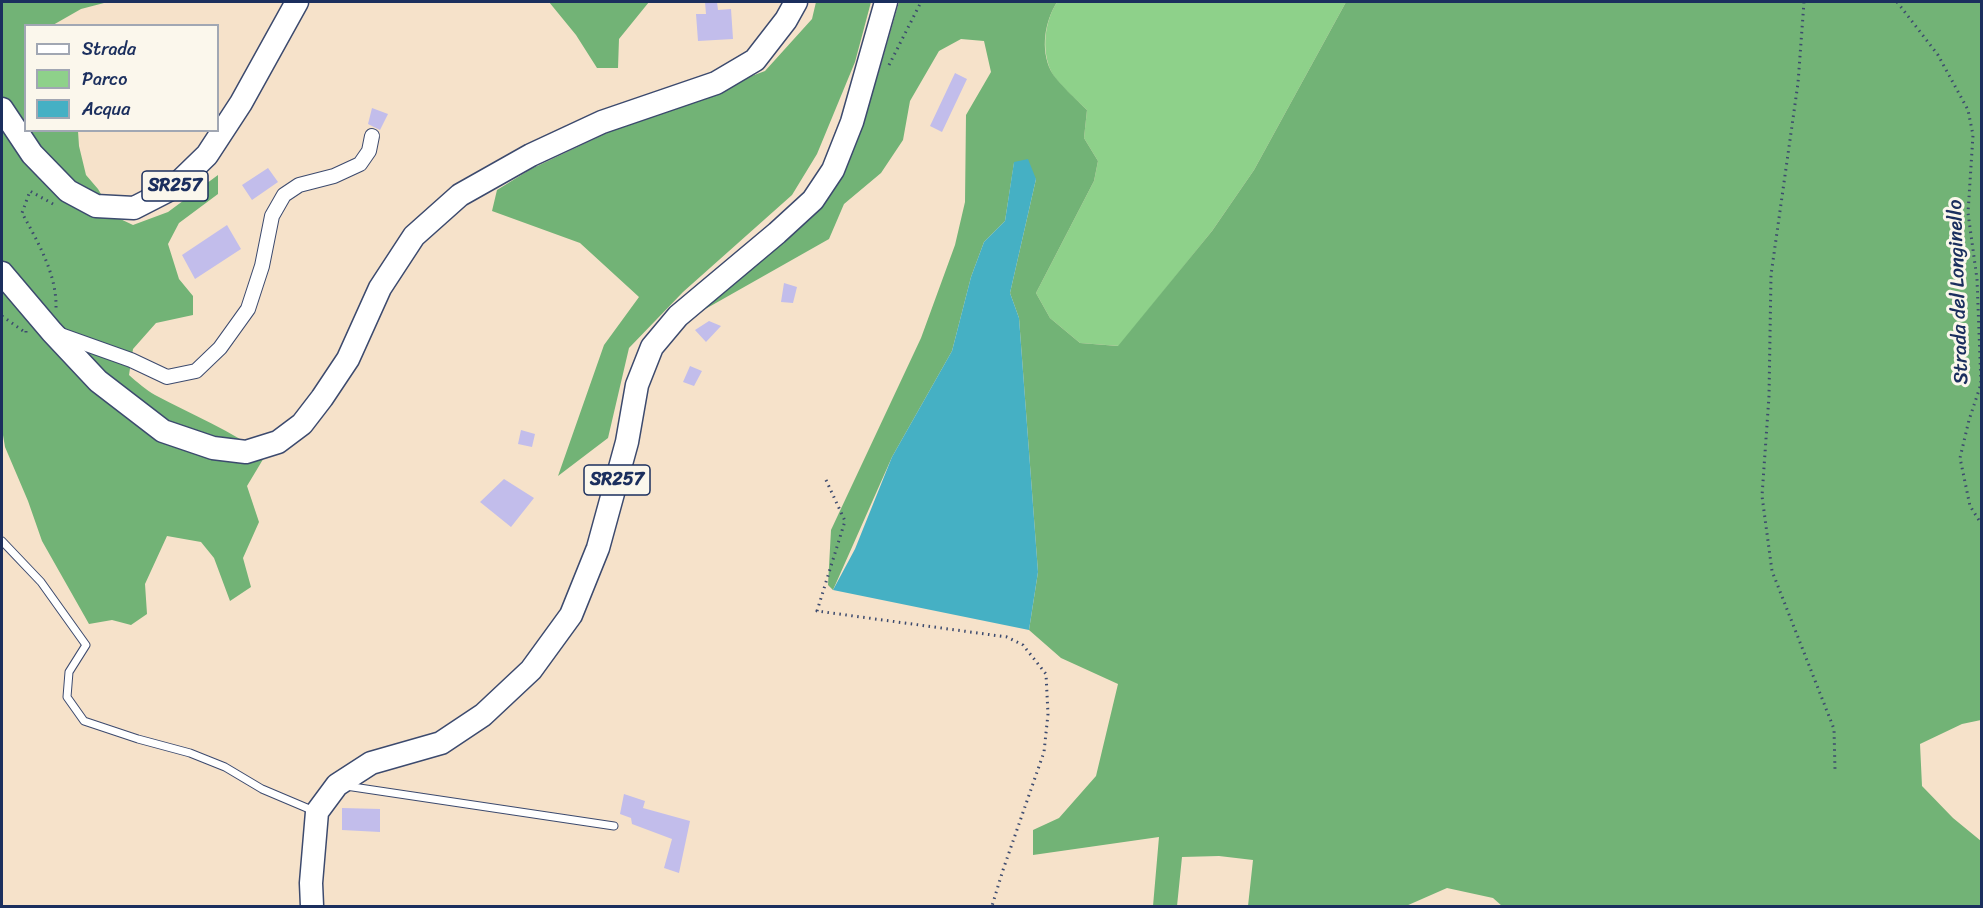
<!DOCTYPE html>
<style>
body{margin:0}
#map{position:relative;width:1983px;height:908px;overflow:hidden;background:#f6e2ca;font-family:Sriracha,sans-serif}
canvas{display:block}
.frame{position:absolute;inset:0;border:3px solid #1b2f5e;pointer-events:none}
.legend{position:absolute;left:24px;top:24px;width:195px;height:108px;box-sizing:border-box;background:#fbf7ec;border:2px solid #a1a7b3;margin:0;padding:8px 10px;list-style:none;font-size:18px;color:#1b2f5e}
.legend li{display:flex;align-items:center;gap:12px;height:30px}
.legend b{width:30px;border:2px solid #a1a7b3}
</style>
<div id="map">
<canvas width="1983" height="908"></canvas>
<div class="frame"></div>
<ul class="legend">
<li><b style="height:8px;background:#fff"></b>Strada</li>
<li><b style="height:16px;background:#8ed18a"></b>Parco</li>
<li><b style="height:16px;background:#45b0c4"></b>Acqua</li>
</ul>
</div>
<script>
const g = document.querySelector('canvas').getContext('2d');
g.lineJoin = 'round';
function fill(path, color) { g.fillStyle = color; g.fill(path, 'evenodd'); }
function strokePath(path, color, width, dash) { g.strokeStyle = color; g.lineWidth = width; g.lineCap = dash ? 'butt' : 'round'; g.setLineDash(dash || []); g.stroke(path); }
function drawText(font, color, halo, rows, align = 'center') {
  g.font = font + ' Sriracha,sans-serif'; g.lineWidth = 6; g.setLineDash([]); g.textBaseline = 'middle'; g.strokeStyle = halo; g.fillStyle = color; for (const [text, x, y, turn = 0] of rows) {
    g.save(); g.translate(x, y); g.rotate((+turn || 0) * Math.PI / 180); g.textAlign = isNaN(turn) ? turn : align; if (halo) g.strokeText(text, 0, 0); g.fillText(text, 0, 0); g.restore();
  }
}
fill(new Path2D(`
 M 1057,2 L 1346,2 L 1254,170 L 1212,231 L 1119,346 L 1080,343 L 1050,318 L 1036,293 L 1094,181 L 1098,161 L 1084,138 L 1087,110 C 1078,101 1055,81 1051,71 C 1041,49 1045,21 1057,2 Z`), '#8ed18a');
fill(new Path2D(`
 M 2,2 L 104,2 L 104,3 L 81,9 L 53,25 L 26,26 L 26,130 L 78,131 L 79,146 L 86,175 L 98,189 L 114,216 L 133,225 L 168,212 L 218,175 L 218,194 L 179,223 L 168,244 L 179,279 L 193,296 L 193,315 L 156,323 L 133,349 L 129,375 C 137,382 146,390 155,395 C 192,415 231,430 265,456 L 247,486 L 259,522 L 243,558 L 251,587 L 230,601 L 214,558 L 201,542 L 167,536 L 145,584 L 147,614 L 131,625 L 112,620 L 89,624 L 42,541 L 28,501 L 5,447 L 2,429 Z
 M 549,2 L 649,2 L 619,39 L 618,68 L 597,68 L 576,35 Z
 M 816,2 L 871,2 L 855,62 L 817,154 L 792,195 L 683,292 L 629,348 L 608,438 L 558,476 L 604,345 L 639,297 L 580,243 L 492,211 L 497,190 L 531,169 L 634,120 L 765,71 L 812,19 Z
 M 899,2 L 1057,2 C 1045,21 1040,49 1051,71 C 1056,81 1078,101 1087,110 L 1084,138 L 1098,161 L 1094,181 L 1036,293 L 1050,318 L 1080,343 L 1118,346 L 1212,231 L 1254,170 L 1346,2 L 1981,2 L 1981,720 L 1962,724 L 1920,744 L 1922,786 L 1953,818 L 1981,841 L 1981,904 L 1980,906 L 1502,906 L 1493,898 L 1447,888 L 1406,906 L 1248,906 L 1253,860 L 1219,856 L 1182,857 L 1177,906 L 1153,906 L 1159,837 L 1033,855 L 1033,830 L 1059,818 L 1096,776 L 1118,684 L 1061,658 L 1029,630 L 1038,572 L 1019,318 L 1010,293 L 1036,179 L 1014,163 L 1005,221 L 984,242 L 971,277 L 952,351 L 892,457 L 833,590 L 828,585 L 831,530 L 921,338 L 955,245 L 965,202 L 966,115 L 991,72 L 984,41 L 961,39 L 939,51 L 910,101 L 903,140 L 881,173 L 844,204 L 829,239 L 700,312 L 855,141 L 877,78 Z`), '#72b376');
fill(new Path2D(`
 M 1028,159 L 1036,179 L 1010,293 L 1019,318 L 1038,572 L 1029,630 L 833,590 L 855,549 L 892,457 L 952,351 L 971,277 L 984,242 L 1005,221 L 1014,162 Z`), '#45b0c4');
fill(new Path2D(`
 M 705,2 L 717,2 L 718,10 L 731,9 L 733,39 L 698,41 L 696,14 L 706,14 Z
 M 955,73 L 967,79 L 942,132 L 930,126 Z
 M 372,108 L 388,114 L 380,130 L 368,124 Z
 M 268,168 L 278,182 L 252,200 L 242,185 Z
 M 227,225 L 241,249 L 195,279 L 182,255 Z
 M 784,283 L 797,287 L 793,303 L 781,302 Z
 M 709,321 L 721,326 L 706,342 L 695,330 Z
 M 690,366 L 702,371 L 694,386 L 683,382 Z
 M 521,430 L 535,434 L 532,447 L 518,444 Z
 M 504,479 L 534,498 L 511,527 L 480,502 Z
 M 624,794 L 645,801 L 643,808 L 690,821 L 679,873 L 664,868 L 672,839 L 632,824 L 631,818 L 620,814 Z
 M 342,808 L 380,809 L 380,832 L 342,830 Z`), '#c2bdeb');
const lane = new Path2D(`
 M 2,541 L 41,582 L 86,645 L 69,672 L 67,697 L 84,721 L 138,739 L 190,753 L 225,767 L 262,789 L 314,811
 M 346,786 L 614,826`);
const street = new Path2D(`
 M 58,334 L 131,360 L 167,377 L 196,371 L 220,348 L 248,309 L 262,266 L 272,216 L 284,195 L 299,185 L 334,176 L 360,164 L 369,151 L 372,136`);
const primary = new Path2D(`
 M 2,109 L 32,154 L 68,191 L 96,206 L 134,208 L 173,188 L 207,155 L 241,103 L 297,2
 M 2,273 L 52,332 L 98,381 L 163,431 L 213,448 L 246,452 L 278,442 L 302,424 L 322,398 L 348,359 L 380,288 L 414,236 L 460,195 L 531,155 L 602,122 L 716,83 L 755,60 L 786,20 L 796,2
 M 312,906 L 311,883 L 317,812 L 337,785 L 371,763 L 441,743 L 483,715 L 531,670 L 571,615 L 598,548 L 627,442 L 637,385 L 652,347 L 678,316 L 777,233 L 813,200 L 833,170 L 852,122 L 886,2`);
strokePath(lane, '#3c4a6e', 9);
strokePath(street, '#3c4a6e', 16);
strokePath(primary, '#3c4a6e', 25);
strokePath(new Path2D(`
 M 1804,2 L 1798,83 L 1771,275 L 1769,396 L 1762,496 L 1772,571 L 1834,729 L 1835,770
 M 1897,2 L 1938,55 L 1968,110 L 1973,135 L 1968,213 L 1977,279 L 1981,384 L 1969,420 L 1960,458 L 1970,506 L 1982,525
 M 889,65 L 921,2
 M 53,204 L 30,191 L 22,213 C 38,242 57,275 56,308
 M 2,316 L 26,333 L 26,331
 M 826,480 L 845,521 L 817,611 L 1007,637 L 1023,645 L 1046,674 L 1048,714 L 1044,752 L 1003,870 L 992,906`), '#3c4a6e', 3, [1.5, 4.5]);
strokePath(lane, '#fff', 7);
strokePath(street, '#fff', 14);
strokePath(primary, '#fff', 22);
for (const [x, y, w] of [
 [175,186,66],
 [617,480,66]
]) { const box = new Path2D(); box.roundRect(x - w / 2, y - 15, w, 30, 4.5); g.fillStyle = '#fbf7ec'; g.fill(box); strokePath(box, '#1b2f5e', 1.5); }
drawText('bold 18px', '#1b2f5e', null, [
 ["SR257",175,186],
 ["SR257",617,480]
]);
drawText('20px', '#1b2f5e', '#fbf7ec', [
 ["Strada del Longinello",1959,292,-92]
]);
</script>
